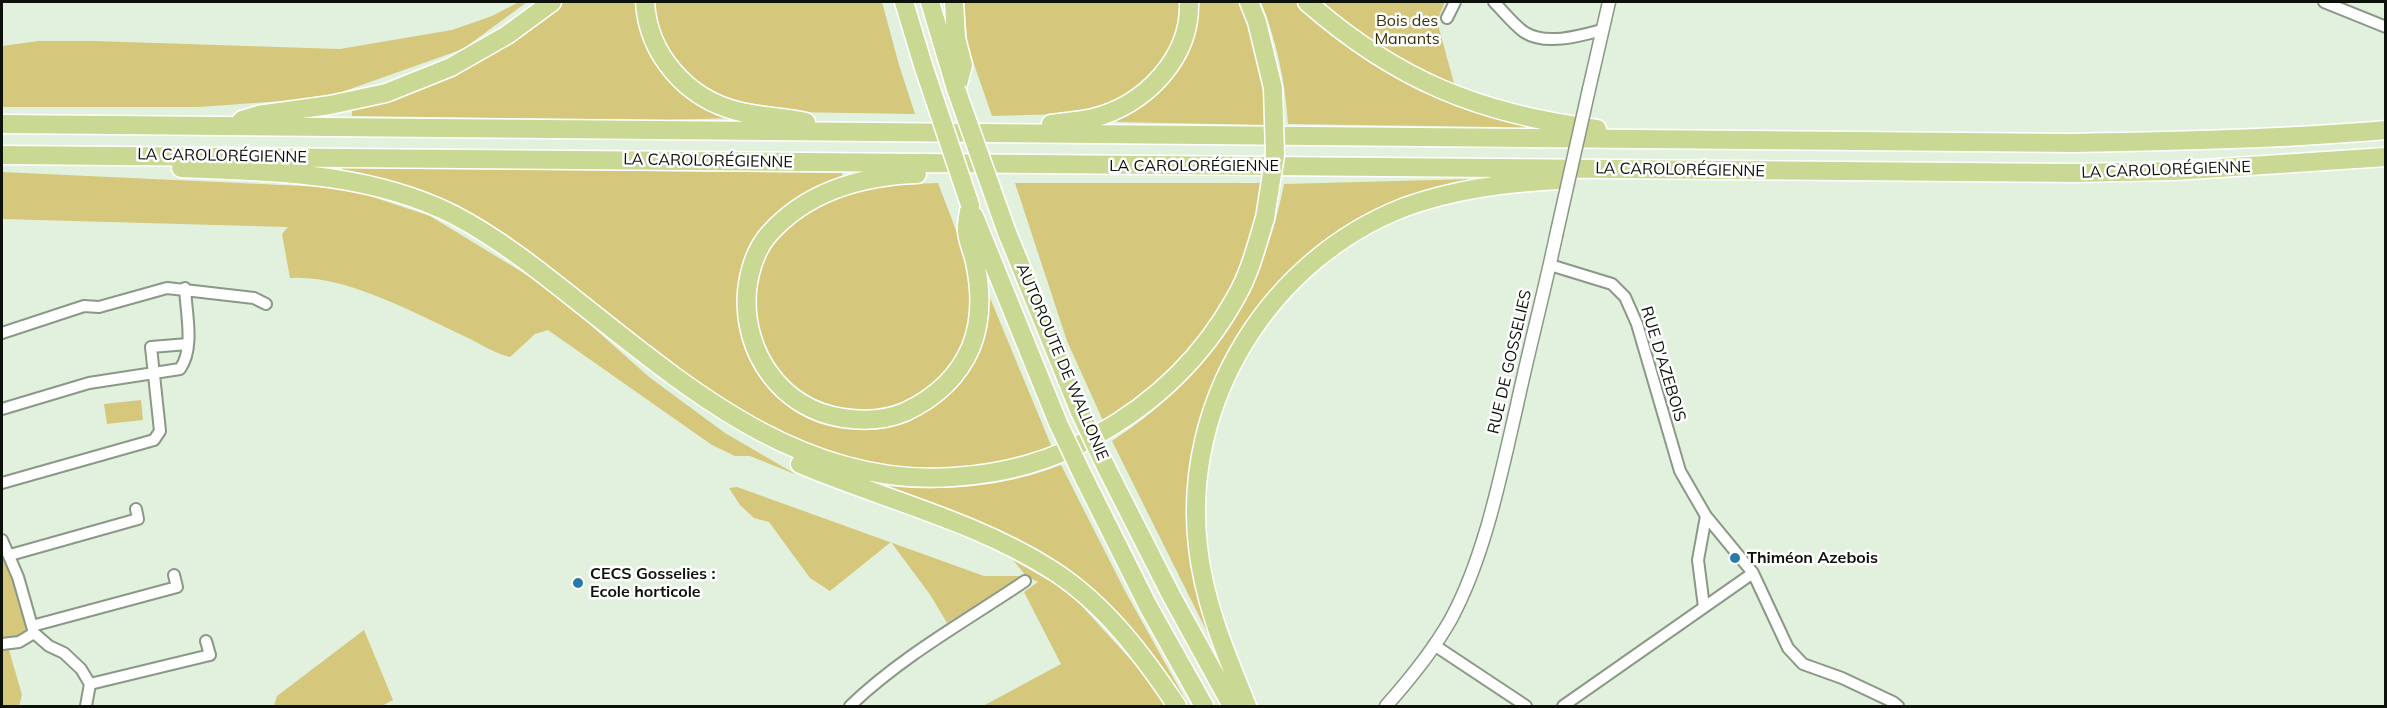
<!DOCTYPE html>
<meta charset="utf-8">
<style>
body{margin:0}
#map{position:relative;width:2387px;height:708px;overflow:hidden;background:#e2f1de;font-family:Mulish,sans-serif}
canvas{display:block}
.frame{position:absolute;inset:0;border:3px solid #0c110a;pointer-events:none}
</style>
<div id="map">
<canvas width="2387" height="708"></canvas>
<div class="frame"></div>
</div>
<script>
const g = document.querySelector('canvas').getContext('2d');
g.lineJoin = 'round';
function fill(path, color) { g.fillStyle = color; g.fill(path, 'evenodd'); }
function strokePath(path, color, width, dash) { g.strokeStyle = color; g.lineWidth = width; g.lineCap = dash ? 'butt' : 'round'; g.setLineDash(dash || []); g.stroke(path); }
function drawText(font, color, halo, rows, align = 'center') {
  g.font = font + ' Mulish,sans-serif'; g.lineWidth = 5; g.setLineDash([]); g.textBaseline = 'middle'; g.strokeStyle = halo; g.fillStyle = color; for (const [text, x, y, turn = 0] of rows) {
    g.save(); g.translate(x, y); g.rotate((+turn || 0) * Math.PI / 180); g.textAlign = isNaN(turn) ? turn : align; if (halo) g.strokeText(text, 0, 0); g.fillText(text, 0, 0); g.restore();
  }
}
fill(new Path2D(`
 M 519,2 L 527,2 L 463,49 L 325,98 L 198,107 L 2,107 L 2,46 L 39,41 L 94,41 L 340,49 L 452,30 L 492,16 Z
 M 564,2 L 639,2 L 654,56 L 738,118 L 662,120 L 352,116 L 352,108 L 548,13 Z
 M 651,2 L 882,2 L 899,65 L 915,114 L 792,112 L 750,107 L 719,97 L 696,85 L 664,46 Z
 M 964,2 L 1182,2 L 1183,5 L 1174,46 L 1142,87 L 1100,108 L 1066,114 L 992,116 L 968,47 Z
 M 1199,2 L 1241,2 L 1260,57 L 1266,125 L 1117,122 L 1118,118 C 1169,90 1195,62 1199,2 Z
 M 1261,2 L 1298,2 L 1358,48 L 1571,130 L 1533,131 L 1498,127 L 1288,124 C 1285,81 1277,42 1261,2 Z
 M 1319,2 L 1445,2 L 1437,21 L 1455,87 L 1396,58 L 1343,21 Z
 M 342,168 L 842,173 L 842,180 L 819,190 L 745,266 L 765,376 L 864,424 L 952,386 L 983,281 L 1053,450 L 1032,457 L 960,471 L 888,468 L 819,452 L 719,400 L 449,204 L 405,185 L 342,171 Z
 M 2,172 L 346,188 L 430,216 L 550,289 L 649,377 L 725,433 L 797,475 L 750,456 L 735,456 L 712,445 L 548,330 L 535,334 L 510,357 C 493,353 480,343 464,336 C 415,313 344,274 290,278 L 282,234 L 288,227 L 2,219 Z
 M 1472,179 L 1472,184 L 1402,204 L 1264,305 L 1192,482 L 1220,658 L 1112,441 C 1209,378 1262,297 1284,184 Z
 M 938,183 C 952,222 976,270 971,313 C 960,395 872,436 803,392 C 786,381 773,367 765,349 C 758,333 753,318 754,301 C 755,282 759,265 770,250 C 812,190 871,185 938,183 Z
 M 1015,183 L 1262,183 L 1254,235 L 1247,256 L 1229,294 L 1209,327 L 1179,363 L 1155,387 L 1105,425 L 1067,341 Z
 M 141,400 L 143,420 L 107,424 L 104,404 Z
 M 1061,465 L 1125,591 L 1189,706 L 1186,706 L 1163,673 L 1104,603 L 864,484 C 931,492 997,490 1061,465 Z
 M 737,487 L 984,576 L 1023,576 L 947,623 L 931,596 L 891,542 L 830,591 L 810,578 L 769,522 L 754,518 L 740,505 L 729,488 Z
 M 2,540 L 34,633 L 9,650 L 22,695 L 19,706 L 2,706 Z
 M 1013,560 L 1069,592 L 1173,706 L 983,706 L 1061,664 L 1024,592 L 1038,582 L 1026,576 Z
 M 364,630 L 393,700 L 382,706 L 274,706 L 277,696 Z`), '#d5c77c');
const minor = new Path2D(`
 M 1494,2 C 1503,11 1513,24 1524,32 C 1546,46 1580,36 1602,30
 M 2324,2 L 2386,27
 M 1447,18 L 1455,2
 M 1550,265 L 1612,284 L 1625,297 L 1637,324 L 1680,471 L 1706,516 L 1753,573 L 1788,648 L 1803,664 L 1842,678 L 1893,702 L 1898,706
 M 2,333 L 84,306 L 99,307 L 167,288 L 254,298 L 266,304
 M 2,409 L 89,383 L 180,369 C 195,348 186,313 185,288
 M 2,483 L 154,440 L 160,431 L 151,347 L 188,344
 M 2,540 L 18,577 L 34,633 L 49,646 L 64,653 L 81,669 L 90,684
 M 10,555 L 138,519 L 136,509
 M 1704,607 L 1698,560 L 1706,516
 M 32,626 L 177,587 L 174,575
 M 2,644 L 19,642 L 34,633
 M 1434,645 L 1526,706
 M 90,684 L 210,655 L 206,641
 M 86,706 L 90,684
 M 850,706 C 902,656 966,621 1025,581
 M 1563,706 L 1753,573`);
const tertiary = new Path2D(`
 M 1589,89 L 1609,2
 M 1386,706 C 1410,679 1433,651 1451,619 C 1485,556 1501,474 1517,405 C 1529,349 1544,293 1556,236`);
const motorway = new Path2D(`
 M 645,2 C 648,54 686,98 737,111 C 759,117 783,117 806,122
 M 904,2 L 923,65
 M 930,2 L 956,89
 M 954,2 L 956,38 L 963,65 L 957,88
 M 1249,2 L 1257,22 L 1273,88
 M 1307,2 C 1396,80 1479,114 1597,129
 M 242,120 L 258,115 L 330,105 L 386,93 L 451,67 L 507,35 L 552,2
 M 2,124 L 2073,143 C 2177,141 2282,139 2386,130
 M 1051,124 C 1065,122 1079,121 1093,118 C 1145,105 1191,58 1189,2
 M 2,155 L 2073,173 L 2174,171 L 2386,157
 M 181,168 C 275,172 368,172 454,215 C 498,238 537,269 576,300 C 687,388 803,488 953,477 C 1003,474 1052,461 1095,436 C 1155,403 1203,357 1236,297 C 1250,273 1257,244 1265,218
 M 917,174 C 861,176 808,191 770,233 C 756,248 749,271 747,291 C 742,352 781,409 843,418 C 863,421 886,420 905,412 C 935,398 958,378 971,347 C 982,320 981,290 975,262 C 973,252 968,242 967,232 C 966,223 969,213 970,205
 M 974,216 L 1058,423
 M 1006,230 L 1080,412
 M 800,464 C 883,499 975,521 1052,570 C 1105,604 1143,655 1177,706
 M 1106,467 L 1171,595 L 1232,706
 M 1084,478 L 1148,606 L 1204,706
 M 1247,706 C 1226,654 1204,603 1198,547 C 1181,402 1270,259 1405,207 C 1455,189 1508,182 1561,180`);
strokePath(minor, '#8a9886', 14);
strokePath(tertiary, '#8a9886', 15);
strokePath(motorway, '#fff', 21);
strokePath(minor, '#fff', 10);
strokePath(tertiary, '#fff', 12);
strokePath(motorway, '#c9d994', 18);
const tertiaryBridge = new Path2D(`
 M 1556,236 L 1589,89`);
const motorwayBridge = new Path2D(`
 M 923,65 L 970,205
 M 956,89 L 1006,230
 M 1265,218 L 1275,155 L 1273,88
 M 1080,412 L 1106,467
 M 1058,423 L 1084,478`);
strokePath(tertiaryBridge, '#8a9886', 15, []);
strokePath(motorwayBridge, '#fff', 21, []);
strokePath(tertiaryBridge, '#fff', 12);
strokePath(motorwayBridge, '#c9d994', 18);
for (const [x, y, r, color] of [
 [1735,558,6,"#277aab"],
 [578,583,6,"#277aab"]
]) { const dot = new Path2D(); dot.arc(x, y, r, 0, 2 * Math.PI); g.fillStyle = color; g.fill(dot); strokePath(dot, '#fff', 2); }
drawText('16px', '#383007', '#fff', [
 ["Bois des",1407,21],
 ["Manants",1407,39]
]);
drawText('16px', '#0c110a', '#fff', [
 ["LA CAROLORÉGIENNE",222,156,1],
 ["LA CAROLORÉGIENNE",708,161,1],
 ["LA CAROLORÉGIENNE",1194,166],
 ["LA CAROLORÉGIENNE",1680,170,1],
 ["LA CAROLORÉGIENNE",2166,170,-2],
 ["AUTOROUTE DE WALLONIE",1062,362,67],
 ["RUE DE GOSSELIES",1510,362,-77],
 ["RUE D'AZEBOIS",1663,364,73]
]);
drawText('bold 16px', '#0c110a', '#fff', [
 ["Thiméon Azebois",1747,558],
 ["CECS Gosselies :",590,574],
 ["Ecole horticole",590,592]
], 'left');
</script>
